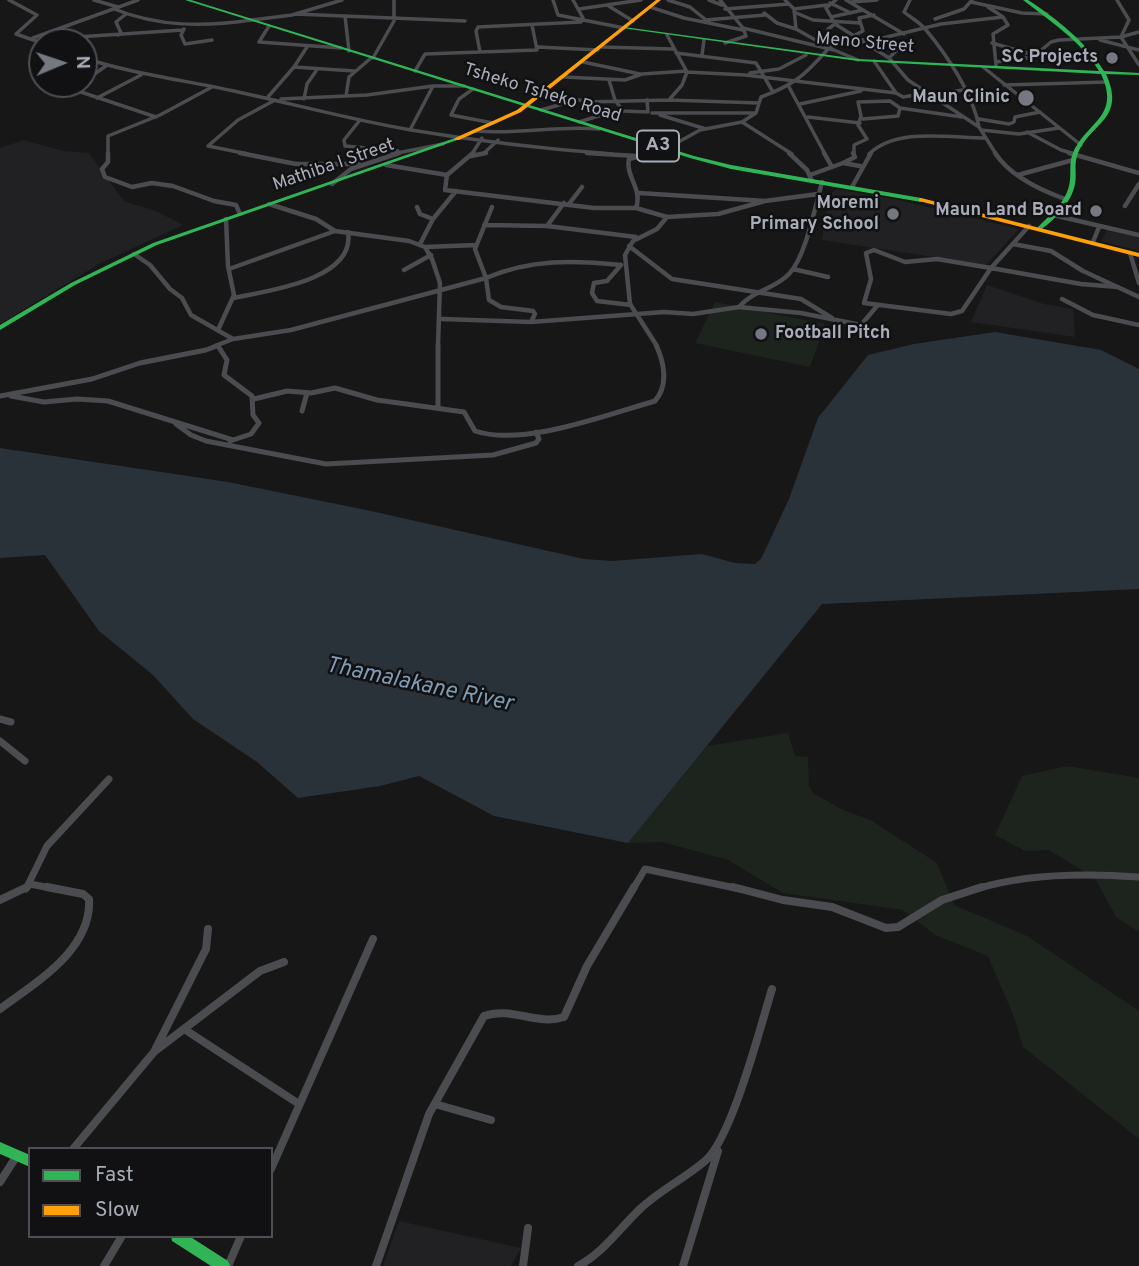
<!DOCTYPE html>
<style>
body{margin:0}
#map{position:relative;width:1139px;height:1266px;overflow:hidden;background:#171717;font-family:Overpass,sans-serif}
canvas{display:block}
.legend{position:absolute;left:28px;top:1147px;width:245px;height:91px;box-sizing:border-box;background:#111113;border:2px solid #4d4f55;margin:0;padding:9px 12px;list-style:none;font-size:21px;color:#a8adb8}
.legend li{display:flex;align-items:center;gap:14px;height:35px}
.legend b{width:35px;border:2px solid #4d4f55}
.north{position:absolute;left:28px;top:28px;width:70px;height:70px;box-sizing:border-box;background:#111113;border:2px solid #4d4f55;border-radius:50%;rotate:88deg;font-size:19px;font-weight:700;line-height:28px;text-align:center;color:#a8adb8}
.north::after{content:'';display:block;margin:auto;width:24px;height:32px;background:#757880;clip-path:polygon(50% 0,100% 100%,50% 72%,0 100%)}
</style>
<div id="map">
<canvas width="1139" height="1266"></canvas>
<ul class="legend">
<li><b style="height:9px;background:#30b455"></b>Fast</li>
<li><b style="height:9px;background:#ff9f0a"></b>Slow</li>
</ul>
<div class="north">N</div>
</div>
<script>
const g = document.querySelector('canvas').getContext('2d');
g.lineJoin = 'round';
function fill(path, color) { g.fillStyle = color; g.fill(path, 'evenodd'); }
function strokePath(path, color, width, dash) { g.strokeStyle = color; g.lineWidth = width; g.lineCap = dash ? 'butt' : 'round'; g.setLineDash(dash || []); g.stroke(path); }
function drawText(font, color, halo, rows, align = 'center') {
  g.font = font + ' Overpass,sans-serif'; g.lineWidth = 5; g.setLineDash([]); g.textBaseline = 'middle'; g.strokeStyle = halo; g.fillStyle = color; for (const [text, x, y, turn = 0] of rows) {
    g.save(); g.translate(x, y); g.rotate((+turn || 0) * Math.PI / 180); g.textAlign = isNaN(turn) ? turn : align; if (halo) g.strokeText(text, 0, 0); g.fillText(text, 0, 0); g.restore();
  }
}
fill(new Path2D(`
 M 24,140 L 63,151 L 89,153 L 124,201 L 158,212 L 183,225 L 99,264 L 0,324 L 0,148 Z
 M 837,189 L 899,200 L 1019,229 L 986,265 L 822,240 L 829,195 Z
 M 1108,229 L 1139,235 L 1139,251 L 1101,241 Z
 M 987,285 L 1044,304 L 1073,309 L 1075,337 L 971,322 Z
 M 399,1221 L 521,1248 L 511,1266 L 383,1266 Z`), '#212123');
fill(new Path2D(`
 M 715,302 L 825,324 L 810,367 L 695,343 Z
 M 788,733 L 795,756 L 808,757 L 809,786 L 813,793 L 841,809 L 872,821 L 937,863 L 954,905 L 1027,936 L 1139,1011 L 1139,1139 L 1023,1047 L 1014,1017 L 988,956 L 935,935 L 903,910 L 783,893 L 728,860 L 662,842 L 628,843 L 707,746 Z
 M 1067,766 L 1139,778 L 1139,932 L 1116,917 L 1095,878 L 1049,850 L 1025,851 L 995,835 L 1022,776 Z`), '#1d241e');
fill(new Path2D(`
 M 995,332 L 1101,350 L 1139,369 L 1139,589 L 822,604 L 628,843 L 494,816 L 419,776 L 380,786 L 298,798 L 257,762 L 193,719 L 153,675 L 99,631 L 45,555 L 0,558 L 0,448 L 228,482 L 371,511 L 584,559 L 612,561 L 702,554 L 735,563 L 755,564 L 761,559 L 789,499 L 818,418 L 868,355 L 914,344 Z`), '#2a3239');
strokePath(new Path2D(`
 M 9,0 L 37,15 L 16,34 L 42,43
 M 94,0 L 118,7
 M 553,0 L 558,15 L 624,28
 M 668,0 L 690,7 L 706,20 L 765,15
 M 709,0 L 722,5
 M 720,0 L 743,28 L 834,50 L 858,60
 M 785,0 L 794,9 L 796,29 L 826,46
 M 836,0 L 826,8 L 835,24 L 889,58 L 908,80 L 979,127 L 996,154
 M 846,0 L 904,34
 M 910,0 L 904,12 C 911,18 920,22 926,30 C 947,55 973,94 979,127
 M 1117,0 L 1129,20 L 1121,37 L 1139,65
 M 851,2 L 877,0
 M 971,2 L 1022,13 L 1047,14
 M 830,3 L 851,13
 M 607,5 L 633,21
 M 650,7 L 684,18 L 743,30
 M 988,7 L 1003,17 L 1008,25 L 993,34 L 996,65
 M 114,9 C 159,27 204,27 251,20
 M 579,9 L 641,0
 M 725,9 L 789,4
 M 794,9 L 827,5
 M 794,12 L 813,20 L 860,23
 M 764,13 L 777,23 L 796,29
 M 295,14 L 465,21
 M 345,16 L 349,51
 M 831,17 L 863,10
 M 935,19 L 964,9 L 972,0
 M 252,20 L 292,15 L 342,0
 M 269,26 L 259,42 L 341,48
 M 184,29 L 181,35 L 185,44 L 212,40
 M 118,35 L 121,33 L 116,22 L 126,14
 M 855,35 L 863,31 L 859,18 L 874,15
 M 1121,37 L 1139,32
 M 33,38 L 138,0
 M 1100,40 L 1139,50
 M 64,42 L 77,37 L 183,30
 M 866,42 L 941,24 L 1003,17
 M 725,43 L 746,36 L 743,28
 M 992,43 L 1034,55
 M 823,44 L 828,29 L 835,24
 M 307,47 L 294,67 L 354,71
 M 538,47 L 598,50
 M 601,47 L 673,49
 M 827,47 L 863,40
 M 480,52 L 537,50 L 532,25
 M 676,53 L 756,63 L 773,92
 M 702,55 L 704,40
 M 84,58 C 133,74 184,80 234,91 C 293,104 352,120 411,130 C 477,141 545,149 612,154
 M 373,58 L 394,21 L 394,0
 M 889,58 L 905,42
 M 874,61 L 896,93
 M 583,62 L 640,74
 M 996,62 L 1033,57 L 1051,42 L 1059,40 L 1121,37
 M 983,67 L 1081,145
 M 415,71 L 425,54 L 480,52 L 476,31 L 478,27 L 581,22 L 583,18 L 573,0
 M 687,72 L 745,75 L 896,93 L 903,97 L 928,93
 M 750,73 L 779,69 L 806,55
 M 564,77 L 625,80 L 642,74 L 687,71
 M 609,80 L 615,100 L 623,111 L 648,112 L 647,100
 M 84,81 L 106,66
 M 80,84 L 75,90 L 156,117
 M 1004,85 L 1107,82
 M 789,87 L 825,154
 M 473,89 L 459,99 L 451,115 L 493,123
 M 546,92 L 587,102 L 669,100 L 682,85 L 687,72 L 667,35
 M 931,95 L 963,90
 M 346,96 L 349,77 L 371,58
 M 97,98 L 141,75
 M 267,98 L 294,67
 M 281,99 L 367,95 L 433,86 L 464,86
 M 304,99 L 307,84 L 316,71
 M 669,100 L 759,103
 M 800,104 L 861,91
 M 541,110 L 573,101
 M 652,113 L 756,113
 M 660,115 L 706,129
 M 808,117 L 860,123
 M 863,119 L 898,116 L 900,108
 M 979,119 L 1009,124 L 1014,122 L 1015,117 L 1040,112
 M 360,120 L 344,140 L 345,146 L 398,151
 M 579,122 L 608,113 L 589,103
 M 742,122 L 792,154
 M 410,130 L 433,86
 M 981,130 L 1019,134 L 1059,128
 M 476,131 C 518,135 557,125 599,129
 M 1027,132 L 1061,150 L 1075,154
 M 208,146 L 248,154
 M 208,146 L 238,120 L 275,100
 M 108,154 L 108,136 L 160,115 L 212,87
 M 392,154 L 443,144
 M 472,154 L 482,138
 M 483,154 L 498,140
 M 647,154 L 666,149 L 700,130 L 742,122 L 756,113 L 761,97 C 794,85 805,75 828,49
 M 854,154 L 854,145 L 867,139 L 858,125 L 861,116 L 858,102 L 890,101 L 900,108 L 962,117
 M 869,154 C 897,127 950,138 986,138`), '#4b4c50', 3.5);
strokePath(new Path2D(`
 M 108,153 L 108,162 L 102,169 L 105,177 L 132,187 L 152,183 L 173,186 L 214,201 L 236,205 L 240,214
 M 240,153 L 296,164 L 363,164
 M 473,153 L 447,175 L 445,190 L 594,208 L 636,208 L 667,217 L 718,214 L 765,201
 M 587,153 L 636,156
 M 789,153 L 807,170 L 812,181
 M 824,153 L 832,167
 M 853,153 L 855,157 L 843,163 L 860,166
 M 995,153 C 1010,176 1040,190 1065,199
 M 1069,153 L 1139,173
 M 471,156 L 486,153
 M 386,165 L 447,175
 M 810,175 L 843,163
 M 1018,175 L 1073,160
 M 332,184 L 351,169 L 399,153
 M 852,187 L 871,153
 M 639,193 L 765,201 L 818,194
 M 269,204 L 316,219 L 335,231 L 409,241 L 425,247 L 432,259 L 440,283 L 438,346
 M 569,204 L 582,187
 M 1125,206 L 1139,184
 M 417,207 L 420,214 L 433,219
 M 636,208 C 643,189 625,176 629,159 L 653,153
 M 1053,215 L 1139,235
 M 484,225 L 547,226 L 636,237
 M 547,226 L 564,203
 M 1093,242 L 1099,227
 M 420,244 L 433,219 L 456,191
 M 1013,244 L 1051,251 L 1083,271 L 1139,297
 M 629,246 L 672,279 L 801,299 L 832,318
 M 425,247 L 476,245
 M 874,250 L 905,262 L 937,259 L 991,268 L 962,311 L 951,314 L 864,303 L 871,279 L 866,253 Z
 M 1130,253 L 1139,283
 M 134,254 L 150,265 L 170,289 L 182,298 L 191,315 L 233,339
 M 621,265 L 607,281 L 594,283 L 592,293 L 597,301 L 631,305
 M 991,268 L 1081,284 L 1118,287
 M 991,268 L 1029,226
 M 229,269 L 335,231
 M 793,269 L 828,277
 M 404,270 L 431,255
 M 233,298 C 267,291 356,280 348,232
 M 1062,299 L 1093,315 L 1139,325
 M 739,307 C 752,291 775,289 789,274 C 806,256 815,207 822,182
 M 442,319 L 531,322 L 664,312 L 693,314 L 739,307 L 801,313 L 861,325 L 877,306
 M 531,322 L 535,314 L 533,311 L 501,307 L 489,300 L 486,278 C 530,259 574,260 621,265
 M 218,330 L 234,295 L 228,266 L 226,219
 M 215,346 L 233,339 L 291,330 L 486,278 L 475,249 L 492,207
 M 657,346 L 630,304 L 625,255 L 633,241 L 657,229 L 667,217`), '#4b4c50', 4.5);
strokePath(new Path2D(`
 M 218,346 L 227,360 L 224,375 L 252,396 L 253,415 L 259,423 L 251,434 L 230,441
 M 0,396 L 92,379 L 140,363 L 206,350 L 219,345
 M 11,396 L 44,402 L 77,399 L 108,401 L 233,440
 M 254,399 L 287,391 L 311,393 L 335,388 L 377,400 L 464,412 L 475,431 C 523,447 606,415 655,401 C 669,385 664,362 656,345
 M 438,408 L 438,345
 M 302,411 L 307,393
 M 176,424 L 191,435 L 206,441 L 326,464 L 493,455 L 536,443 L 539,439 L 536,432`), '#4b4c50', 5);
strokePath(new Path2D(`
 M 0,719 L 11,722
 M 0,741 L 25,761
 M 30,884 L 56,889
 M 26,889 L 47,846 L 109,779
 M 633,889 L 645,869 L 740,889
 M 976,889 C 1027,873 1086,873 1139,877`), '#4b4c50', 7);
strokePath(new Path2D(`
 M 733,887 L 783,900 L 832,907 L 886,928 L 898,927 L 942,900 L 982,887
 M 0,900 L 27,887
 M 0,1009 C 36,982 92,950 89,899 L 83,894 L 47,887
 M 184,1029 L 299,1104
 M 155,1051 L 260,971 L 284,962
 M 435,1104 L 491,1120
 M 73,1149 L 154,1052 L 206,949 L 208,929
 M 271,1169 L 373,939
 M 0,1182 L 16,1157
 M 104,1266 L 122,1236
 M 228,1266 L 241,1236
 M 376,1266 L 429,1114 L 484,1016 C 511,1006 537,1026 564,1017 L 587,966 L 634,887
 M 523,1266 L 528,1228
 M 578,1266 C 603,1253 620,1228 640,1209 C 660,1190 684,1179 705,1161 C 732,1138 760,1028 772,989
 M 683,1266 L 718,1151`), '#4b4c50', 8);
fill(new Path2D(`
 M 185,0 L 191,0 L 694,156 L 731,165 L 921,198 L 924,200 L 921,202 L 731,169 L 690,158 Z
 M 1023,0 L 1028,0 C 1057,19 1085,41 1104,71 L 1139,73 L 1139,75 L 1106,74 C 1127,121 1089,122 1077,156 C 1074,165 1077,174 1075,184 C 1072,202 1054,221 1039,231 L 1036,229 L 1037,228 C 1051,214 1068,201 1070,180 C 1071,171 1069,162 1073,153 C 1087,121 1121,117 1101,74 L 858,61 L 622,28 L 624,27 L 858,59 L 1099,71 C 1080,40 1051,22 1023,0 Z
 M 455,138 L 460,139 L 157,245 L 75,285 L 0,330 L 0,325 L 71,283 L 153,243 Z
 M 0,1142 L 30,1155 L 30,1167 L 0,1154 Z
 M 171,1236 L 189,1236 L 228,1261 L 230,1266 L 211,1266 L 172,1241 Z`), '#30b455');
fill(new Path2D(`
 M 656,0 L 661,0 L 521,112 L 459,140 L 455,140 L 455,138 L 517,110 Z
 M 921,198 L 1139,253 L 1139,257 L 919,201 L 919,199 Z`), '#ff9f0a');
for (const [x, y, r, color] of [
 [1112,58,7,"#757880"],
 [1026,98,9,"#757880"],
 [1096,211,7,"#757880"],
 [893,214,7,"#757880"],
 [761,334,7,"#757880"]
]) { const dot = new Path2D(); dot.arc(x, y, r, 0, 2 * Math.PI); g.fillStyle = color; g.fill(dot); strokePath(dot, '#111113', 2.5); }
drawText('18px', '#a8adb8', '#111113', [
 ["Meno Street",865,44,5],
 ["Tsheko Tsheko Road",542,94,17],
 ["Mathiba I Street",334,166,-19]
]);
drawText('bold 18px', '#a8adb8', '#111113', [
 ["SC Projects",1098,58],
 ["Maun Clinic",1010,98],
 ["Moremi",879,204],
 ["Primary School",879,225],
 ["Maun Land Board",1082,211],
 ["Football Pitch",775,334,"left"]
], 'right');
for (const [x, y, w] of [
 [658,146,42]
]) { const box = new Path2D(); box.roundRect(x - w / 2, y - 15.5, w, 31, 5); g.fillStyle = '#111113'; g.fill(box); strokePath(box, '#a8adb8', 2); }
drawText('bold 19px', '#a8adb8', null, [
 ["A3",658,146]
]);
drawText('italic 23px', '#7f9bb3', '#111113', [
 ["Thamalakane River",419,686,12]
]);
</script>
